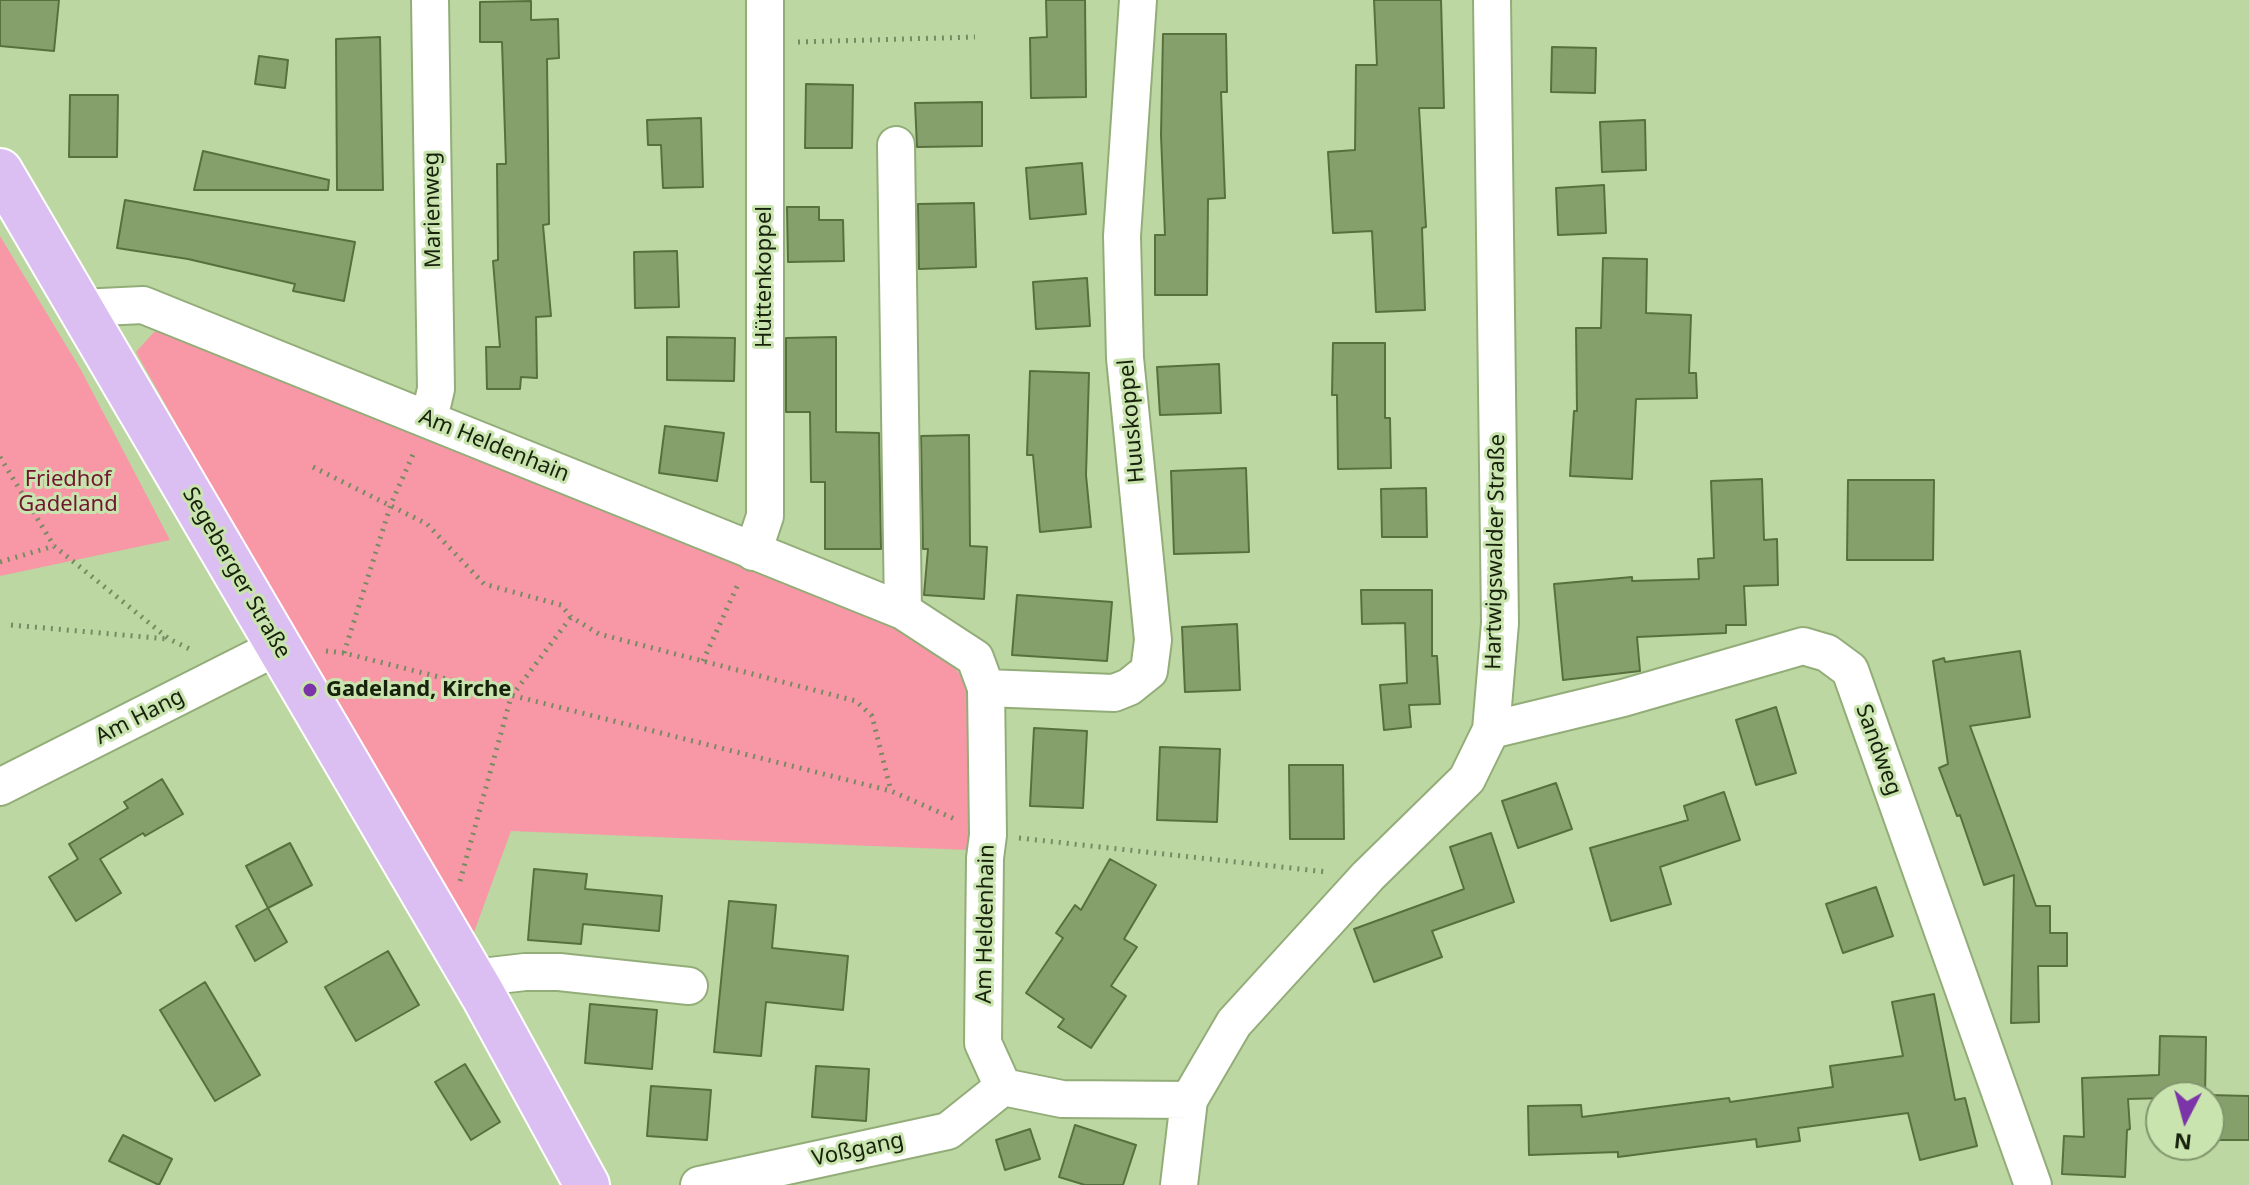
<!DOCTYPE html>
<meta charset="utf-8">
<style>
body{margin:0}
#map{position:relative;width:2249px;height:1185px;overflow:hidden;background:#bcd7a1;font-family:"Noto Sans",sans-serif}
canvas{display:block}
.north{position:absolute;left:2145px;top:1081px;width:80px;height:80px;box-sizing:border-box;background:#c9e4ae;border:2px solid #82966d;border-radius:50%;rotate:186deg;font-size:22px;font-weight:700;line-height:32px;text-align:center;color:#17210c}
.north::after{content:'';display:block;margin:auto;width:28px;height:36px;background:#7c35a8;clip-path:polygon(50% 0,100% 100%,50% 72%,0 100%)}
</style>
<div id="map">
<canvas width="2249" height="1185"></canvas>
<div class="north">N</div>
</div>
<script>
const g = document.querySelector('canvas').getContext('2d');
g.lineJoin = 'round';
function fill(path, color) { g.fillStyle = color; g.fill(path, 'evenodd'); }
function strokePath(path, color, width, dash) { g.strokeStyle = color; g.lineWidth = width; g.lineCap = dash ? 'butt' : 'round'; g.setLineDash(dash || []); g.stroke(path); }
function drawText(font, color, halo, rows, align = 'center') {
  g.font = font + ' "Noto Sans",sans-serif'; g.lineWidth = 6; g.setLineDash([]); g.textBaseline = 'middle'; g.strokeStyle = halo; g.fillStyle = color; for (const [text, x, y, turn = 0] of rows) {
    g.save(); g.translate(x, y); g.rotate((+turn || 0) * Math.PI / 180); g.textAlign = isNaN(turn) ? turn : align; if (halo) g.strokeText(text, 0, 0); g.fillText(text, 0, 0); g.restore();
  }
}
fill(new Path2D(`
 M 0,236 L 81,370 L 170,540 L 0,576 Z
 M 154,332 L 188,332 L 887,618 L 945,655 L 971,689 L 971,826 L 968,850 L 511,831 L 473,935 L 296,638 L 136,352 Z`), '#f898a7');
const building = new Path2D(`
 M 0,0 L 59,0 L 54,51 L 0,46 Z
 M 1046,0 L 1085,0 L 1086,97 L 1031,98 L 1030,38 L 1047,37 Z
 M 1374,0 L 1441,0 L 1444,108 L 1419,108 L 1426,227 L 1422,228 L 1425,310 L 1376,312 L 1372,231 L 1333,233 L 1328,152 L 1355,150 L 1356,65 L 1377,65 Z
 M 531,1 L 531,20 L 558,19 L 559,58 L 547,59 L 549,224 L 543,225 L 551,316 L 536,317 L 537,378 L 521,377 L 520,389 L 487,389 L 486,347 L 500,347 L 493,261 L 498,260 L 497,164 L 506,164 L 502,42 L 480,42 L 480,2 Z
 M 1163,34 L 1226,34 L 1227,92 L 1221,92 L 1225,198 L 1208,199 L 1207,295 L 1155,295 L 1155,235 L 1165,235 L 1161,135 Z
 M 380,37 L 383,190 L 337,190 L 336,39 Z
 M 1552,47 L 1596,48 L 1595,93 L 1551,92 Z
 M 259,56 L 288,60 L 285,88 L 255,84 Z
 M 806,84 L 853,85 L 852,148 L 805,148 Z
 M 70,95 L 118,95 L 117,157 L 69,157 Z
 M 982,102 L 982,146 L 917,147 L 915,103 Z
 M 701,118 L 703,187 L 663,188 L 661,145 L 648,145 L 647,120 Z
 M 1645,120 L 1646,170 L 1602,172 L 1600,122 Z
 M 203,151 L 329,180 L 328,190 L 194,190 Z
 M 1082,163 L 1086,214 L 1030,219 L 1026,168 Z
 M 1604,185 L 1606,233 L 1558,235 L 1556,188 Z
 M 125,200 L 355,242 L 344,301 L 293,291 L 295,284 L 188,259 L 117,248 Z
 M 974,203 L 976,267 L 919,269 L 918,204 Z
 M 787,207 L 819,207 L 819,220 L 843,220 L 844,261 L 788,262 Z
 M 677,251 L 679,307 L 635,308 L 634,252 Z
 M 1603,258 L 1647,259 L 1646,313 L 1691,315 L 1689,373 L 1696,373 L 1697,398 L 1636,399 L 1632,479 L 1570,476 L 1574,411 L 1577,411 L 1576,328 L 1601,328 Z
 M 1087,278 L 1090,326 L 1036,329 L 1033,282 Z
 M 667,337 L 735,338 L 734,381 L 667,380 Z
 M 836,337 L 836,432 L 879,433 L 881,549 L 825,549 L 825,482 L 811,482 L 810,412 L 786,412 L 786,338 Z
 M 1333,343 L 1385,343 L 1385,418 L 1390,418 L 1391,468 L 1338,469 L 1337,395 L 1332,395 Z
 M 1219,364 L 1221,413 L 1160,415 L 1157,367 Z
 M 1030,371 L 1089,373 L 1086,475 L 1091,527 L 1040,532 L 1033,455 L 1027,455 Z
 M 665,426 L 724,433 L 717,481 L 659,473 Z
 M 969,435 L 970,546 L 987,547 L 984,599 L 924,595 L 928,549 L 923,549 L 921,436 Z
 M 1246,468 L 1249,552 L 1174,554 L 1171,471 Z
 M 1762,479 L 1764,540 L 1777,539 L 1778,585 L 1744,586 L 1746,625 L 1726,625 L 1726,633 L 1637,637 L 1640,671 L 1563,680 L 1554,584 L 1632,577 L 1632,581 L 1699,579 L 1698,559 L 1714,558 L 1711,481 Z
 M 1848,480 L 1934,480 L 1933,560 L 1847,560 Z
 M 1426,488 L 1427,537 L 1382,537 L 1381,489 Z
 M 1361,590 L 1432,590 L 1432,656 L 1437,656 L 1440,704 L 1409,705 L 1411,727 L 1384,730 L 1380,685 L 1407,683 L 1405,623 L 1362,624 Z
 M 1017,595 L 1112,602 L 1107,661 L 1012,655 Z
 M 1237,624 L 1240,690 L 1185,692 L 1182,627 Z
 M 2020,651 L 2030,717 L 1970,726 L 2036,906 L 2050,906 L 2050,933 L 2067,933 L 2067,966 L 2038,966 L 2039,1022 L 2011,1023 L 2014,875 L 1984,885 L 1960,815 L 1957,816 L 1939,768 L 1948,764 L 1933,661 L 1944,658 L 1945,662 Z
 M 1776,707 L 1796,773 L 1756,785 L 1736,720 Z
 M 1034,728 L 1087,731 L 1083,808 L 1030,806 Z
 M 1160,747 L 1220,749 L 1217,822 L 1157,820 Z
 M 1289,765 L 1343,765 L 1344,839 L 1290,839 Z
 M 162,779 L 183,814 L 145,836 L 143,833 L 100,859 L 121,893 L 76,921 L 49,877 L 78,859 L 69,844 L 128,808 L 124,802 Z
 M 1556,783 L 1572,829 L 1518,848 L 1502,801 Z
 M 1724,792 L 1740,840 L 1660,867 L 1671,904 L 1611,921 L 1590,848 L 1688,820 L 1684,806 Z
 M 1491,833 L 1514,902 L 1432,931 L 1442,957 L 1374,982 L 1354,929 L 1464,889 L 1450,847 Z
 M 290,843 L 312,885 L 268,908 L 246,866 Z
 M 1110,859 L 1156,885 L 1124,939 L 1137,947 L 1111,986 L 1126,996 L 1091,1048 L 1058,1027 L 1064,1019 L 1026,993 L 1063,938 L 1056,933 L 1075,905 L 1081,910 Z
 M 534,869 L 587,874 L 585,889 L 662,896 L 659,931 L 583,924 L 581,944 L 528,940 Z
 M 1876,887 L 1893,936 L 1843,953 L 1826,904 Z
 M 729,901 L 776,905 L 772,948 L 848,956 L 843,1010 L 766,1002 L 761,1056 L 714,1052 Z
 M 268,908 L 287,942 L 255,961 L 236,926 Z
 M 388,951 L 419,1005 L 356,1041 L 325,987 Z
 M 205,982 L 260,1075 L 215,1101 L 160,1010 Z
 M 1934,994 L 1955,1100 L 1965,1098 L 1977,1146 L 1920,1160 L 1908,1113 L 1798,1128 L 1800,1141 L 1757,1147 L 1756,1139 L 1618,1157 L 1618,1152 L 1529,1155 L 1528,1106 L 1581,1105 L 1582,1117 L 1729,1098 L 1730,1102 L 1833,1087 L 1830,1066 L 1903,1056 L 1892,1002 Z
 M 590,1004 L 657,1010 L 652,1069 L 585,1063 Z
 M 2160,1036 L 2206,1037 L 2205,1097 L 2128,1099 L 2130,1129 L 2127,1130 L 2125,1177 L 2062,1174 L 2064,1136 L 2084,1137 L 2082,1078 L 2159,1075 Z
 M 465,1064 L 500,1122 L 471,1140 L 435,1082 Z
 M 816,1066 L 869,1069 L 866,1121 L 812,1117 Z
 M 651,1086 L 711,1090 L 707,1140 L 647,1136 Z
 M 2209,1095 L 2249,1096 L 2249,1140 L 2209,1140 Z
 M 1075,1125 L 1136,1145 L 1123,1185 L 1085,1185 L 1059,1177 Z
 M 1030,1129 L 1040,1159 L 1005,1170 L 996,1140 Z
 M 123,1135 L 172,1159 L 159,1185 L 109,1161 Z`);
fill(building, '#86a06c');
strokePath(building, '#58703e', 2);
const minor = new Path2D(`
 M 896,145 L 903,611
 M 80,308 L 143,305 L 903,611 L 975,658 L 986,688 L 988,835 L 985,858 L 983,1043 L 1003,1087 L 1062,1099 L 1189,1100
 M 429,419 L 436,389 L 430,0
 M 753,552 L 765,516 L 765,0
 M 986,688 L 1114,693 L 1129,687 L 1149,671 L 1153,640 L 1125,358 L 1122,236 L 1138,0
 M 1491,730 L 1623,698 L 1803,646 L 1827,653 L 1850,670 L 2033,1185
 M 0,787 L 279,646
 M 473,978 L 525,972 L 559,972 L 689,986
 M 699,1185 L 948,1131 L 1003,1087
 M 1179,1185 L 1189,1100 L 1234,1023 L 1368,876 L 1467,779 L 1491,730 L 1500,623 L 1492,0`);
const major = new Path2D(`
 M 0,171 L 483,995 L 587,1185`);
strokePath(minor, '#93ad79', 40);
strokePath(major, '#fff', 48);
strokePath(new Path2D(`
 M 798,42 L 975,37
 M 0,457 L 54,546 L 169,639 L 194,651
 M 313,467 L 427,524 L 484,584 L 561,605 L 571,617 L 599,634 L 856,701 L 872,716 L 891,791
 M 0,562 L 54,546
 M 11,625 L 168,639
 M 326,651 L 344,653 L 891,791 L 957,820
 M 344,653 L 391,504 L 415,450
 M 703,661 L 739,582
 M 1019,838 L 1327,872
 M 460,881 L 511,697 L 571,617`), '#778b63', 5, [2, 6]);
strokePath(minor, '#fff', 36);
strokePath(major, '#dcbff2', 44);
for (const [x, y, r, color] of [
 [310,690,8,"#7c35a8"]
]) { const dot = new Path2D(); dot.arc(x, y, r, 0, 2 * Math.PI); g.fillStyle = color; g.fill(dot); strokePath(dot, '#c9e4ae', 3); }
drawText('22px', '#17210c', '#c9e4ae', [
 ["Marienweg",433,210,-91],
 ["Hüttenkoppel",765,277,-90],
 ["Huuskoppel",1132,421,-95],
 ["Am Heldenhain",494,446,22],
 ["Hartwigswalder Straße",1496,552,-89],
 ["Segeberger Straße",236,573,60],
 ["Am Hang",140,717,-27],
 ["Sandweg",1878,750,70],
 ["Am Heldenhain",986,924,-89],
 ["Voßgang",858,1150,-12]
]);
drawText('22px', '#711630', '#c9e4ae', [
 ["Friedhof",68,480],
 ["Gadeland",68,505]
]);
drawText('bold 22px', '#17210c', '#c9e4ae', [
 ["Gadeland, Kirche",326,690]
], 'left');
</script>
